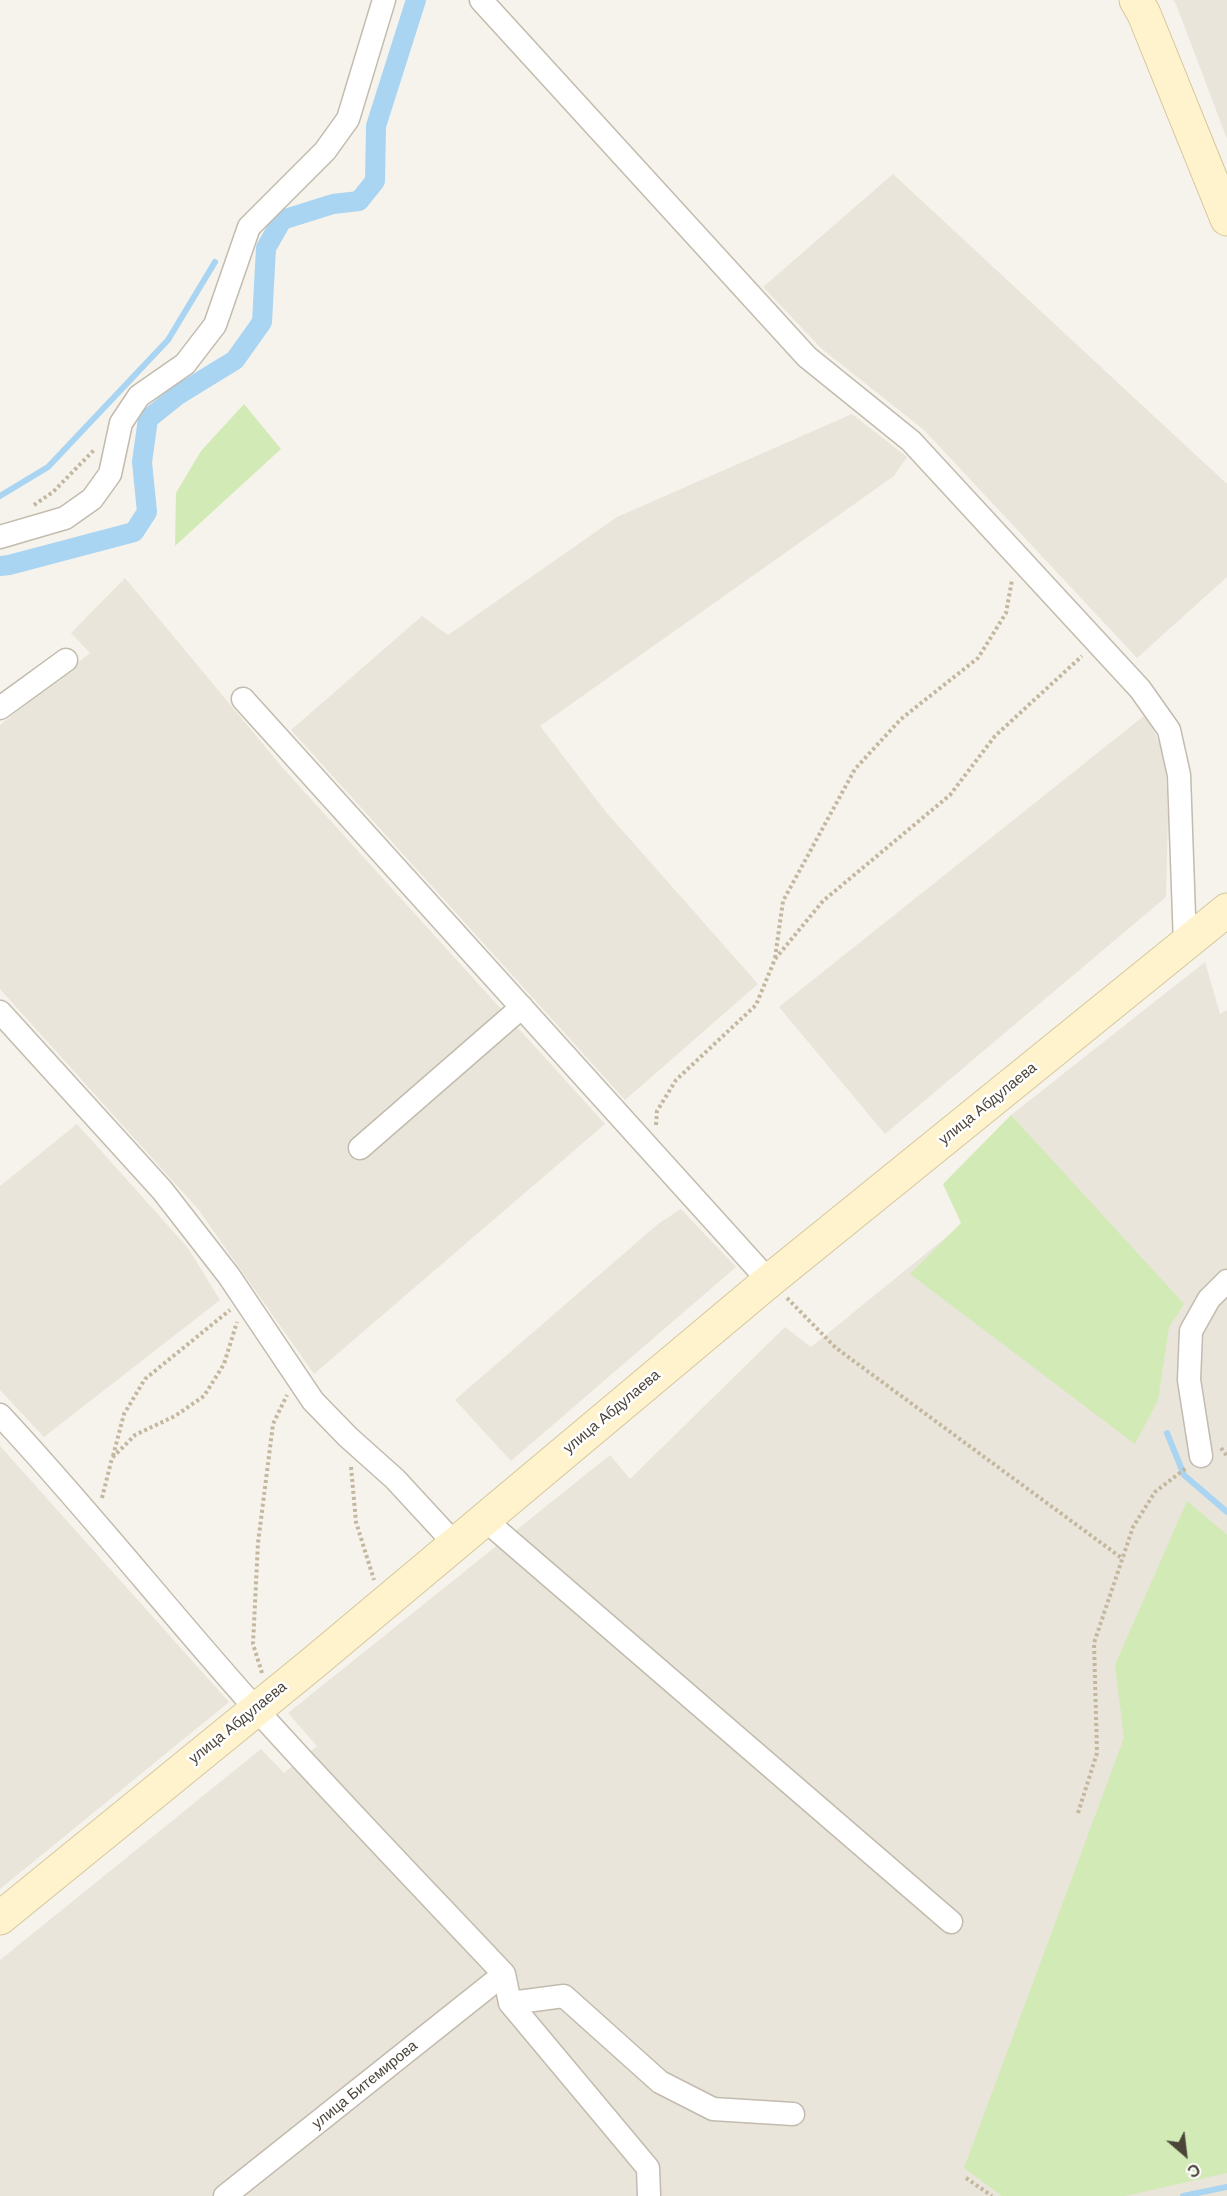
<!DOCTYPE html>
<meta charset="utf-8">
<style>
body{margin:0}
#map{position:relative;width:1227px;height:2196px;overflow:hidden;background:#f6f3ec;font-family:Arial,sans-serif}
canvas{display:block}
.north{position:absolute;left:1155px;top:2124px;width:60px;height:60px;-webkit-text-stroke:4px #fff;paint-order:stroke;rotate:152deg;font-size:16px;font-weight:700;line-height:24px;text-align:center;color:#4b4439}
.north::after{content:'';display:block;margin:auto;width:21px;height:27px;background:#4b4439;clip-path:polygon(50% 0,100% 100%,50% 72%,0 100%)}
</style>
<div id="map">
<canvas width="1227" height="2196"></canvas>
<div class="north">С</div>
</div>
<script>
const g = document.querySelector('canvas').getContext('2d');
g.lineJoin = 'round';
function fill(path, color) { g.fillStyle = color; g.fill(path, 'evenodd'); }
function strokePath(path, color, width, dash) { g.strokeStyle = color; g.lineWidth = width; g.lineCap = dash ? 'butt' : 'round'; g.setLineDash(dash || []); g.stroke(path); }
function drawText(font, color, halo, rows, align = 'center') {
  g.font = font + ' Arial,sans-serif'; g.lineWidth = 5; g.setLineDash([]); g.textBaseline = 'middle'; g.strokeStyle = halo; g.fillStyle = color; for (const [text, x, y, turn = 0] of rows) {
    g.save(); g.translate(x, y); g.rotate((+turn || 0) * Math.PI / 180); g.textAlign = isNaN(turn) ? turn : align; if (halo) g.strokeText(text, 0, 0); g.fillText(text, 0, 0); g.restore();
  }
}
fill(new Path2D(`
 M 1173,0 L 1227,0 L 1227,139 L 1176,4 Z
 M 893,174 L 1227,484 L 1227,577 L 1137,658 L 924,430 L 822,349 L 763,287 Z
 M 852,414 L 907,457 L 894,476 L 540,726 L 606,812 L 758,984 L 625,1100 L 291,730 L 422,616 L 448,635 L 617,517 Z
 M 125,578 L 282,767 L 605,1124 L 314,1374 L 198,1209 L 0,989 L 0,725 L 90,653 L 71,633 Z
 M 1145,715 L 1165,752 L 1168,816 L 1166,897 L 885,1134 L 779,1007 Z
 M 1205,962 L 1220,1014 L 1227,1010 L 1227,2196 L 0,2196 L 0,1960 L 261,1749 L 284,1773 L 317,1746 L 288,1713 L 610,1455 L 630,1479 L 785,1327 L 811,1347 L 1047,1155 L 1011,1115 Z
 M 77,1124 L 188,1248 L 220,1300 L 44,1437 L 0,1390 L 0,1186 Z
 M 681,1209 L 736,1267 L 511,1461 L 455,1400 L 658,1224 Z
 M 0,1446 L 229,1702 L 0,1889 Z`), '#eae5da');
fill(new Path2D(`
 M 244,404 L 281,449 L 175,546 L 176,493 L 201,451 Z
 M 1011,1115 L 1184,1304 L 1169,1327 L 1158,1400 L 1135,1444 L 910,1274 L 961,1223 L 943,1184 Z
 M 1187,1501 L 1227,1535 L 1227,2173 L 1125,2196 L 1002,2196 L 964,2168 L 1124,1738 L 1115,1665 Z`), '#d2eab5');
strokePath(new Path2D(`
 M 0,496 L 48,467 L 168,340 L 215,262
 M 1167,1433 L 1184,1475 L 1227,1512
 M 1183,2196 L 1227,2187`), '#a9d4f2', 6);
strokePath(new Path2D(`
 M 0,566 L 9,565 L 134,532 L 147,512 L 142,462 L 148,419 L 178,395 L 235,360 L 262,322 L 266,248 L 282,220 L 333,204 L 359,201 L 375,181 L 376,126 L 416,0`), '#a9d4f2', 20);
const street = new Path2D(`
 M 481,0 L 807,357 L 911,441 L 1140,689 L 1169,730 L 1179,775 L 1185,944
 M 0,537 L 65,518 L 92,499 L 110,474 L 121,423 L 139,396 L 185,364 L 215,325 L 249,227 L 325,151 L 348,119 L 384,0
 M 243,699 L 769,1281
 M 0,708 L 66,660
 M 0,1012 L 162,1190 L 229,1276 L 313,1401 L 348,1437 L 395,1479 L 455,1544
 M 360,1148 L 522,1007
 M 0,1415 C 89,1510 169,1612 256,1709 C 337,1799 421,1886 504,1974 L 510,2003 L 648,2168 L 649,2196
 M 1201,1456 L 1189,1380 L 1191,1331 L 1209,1299 L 1227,1281
 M 484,1519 L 951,1922
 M 510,2003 L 564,1996 L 660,2082 L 713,2109 L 793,2114
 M 225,2196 L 504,1974`);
const secondary = new Path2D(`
 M 1136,0 L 1144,14 L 1227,219
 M 0,1918 L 312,1664 L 769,1281 L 1227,910`);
strokePath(street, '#c2bbae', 25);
strokePath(secondary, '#d6c79b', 35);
strokePath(new Path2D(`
 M 34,505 L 53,492 L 95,449
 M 775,958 L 783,901 L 855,769 L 901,719 L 978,658 L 1006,613 L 1012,580
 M 656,1125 L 657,1111 L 676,1080 L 756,1005 L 775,959 L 823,901 L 950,795 L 995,736 L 1082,656
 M 787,1298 L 836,1348 L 1123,1559
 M 1221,1448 L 1227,1456
 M 113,1456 L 124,1414 L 145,1379 L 230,1310
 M 351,1467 L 356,1522 L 374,1580
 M 102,1498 L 112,1458 L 135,1435 L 175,1416 L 204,1396 L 224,1364 L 237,1322
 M 262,1673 L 253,1644 L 258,1543 L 273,1424 L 287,1395
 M 1078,1813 L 1097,1753 L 1094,1643 L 1133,1527 L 1155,1492 L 1186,1468
 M 966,2178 L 992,2196`), '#c4b79f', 4, [3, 3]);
strokePath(street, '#fff', 22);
strokePath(secondary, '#fff3cd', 33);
drawText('15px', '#4b4439', '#fff', [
 ["улица Абдулаева",988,1104,-39],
 ["улица Абдулаева",612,1412,-40],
 ["улица Абдулаева",238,1723,-39],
 ["улица Битемирова",365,2085,-39]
]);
</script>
